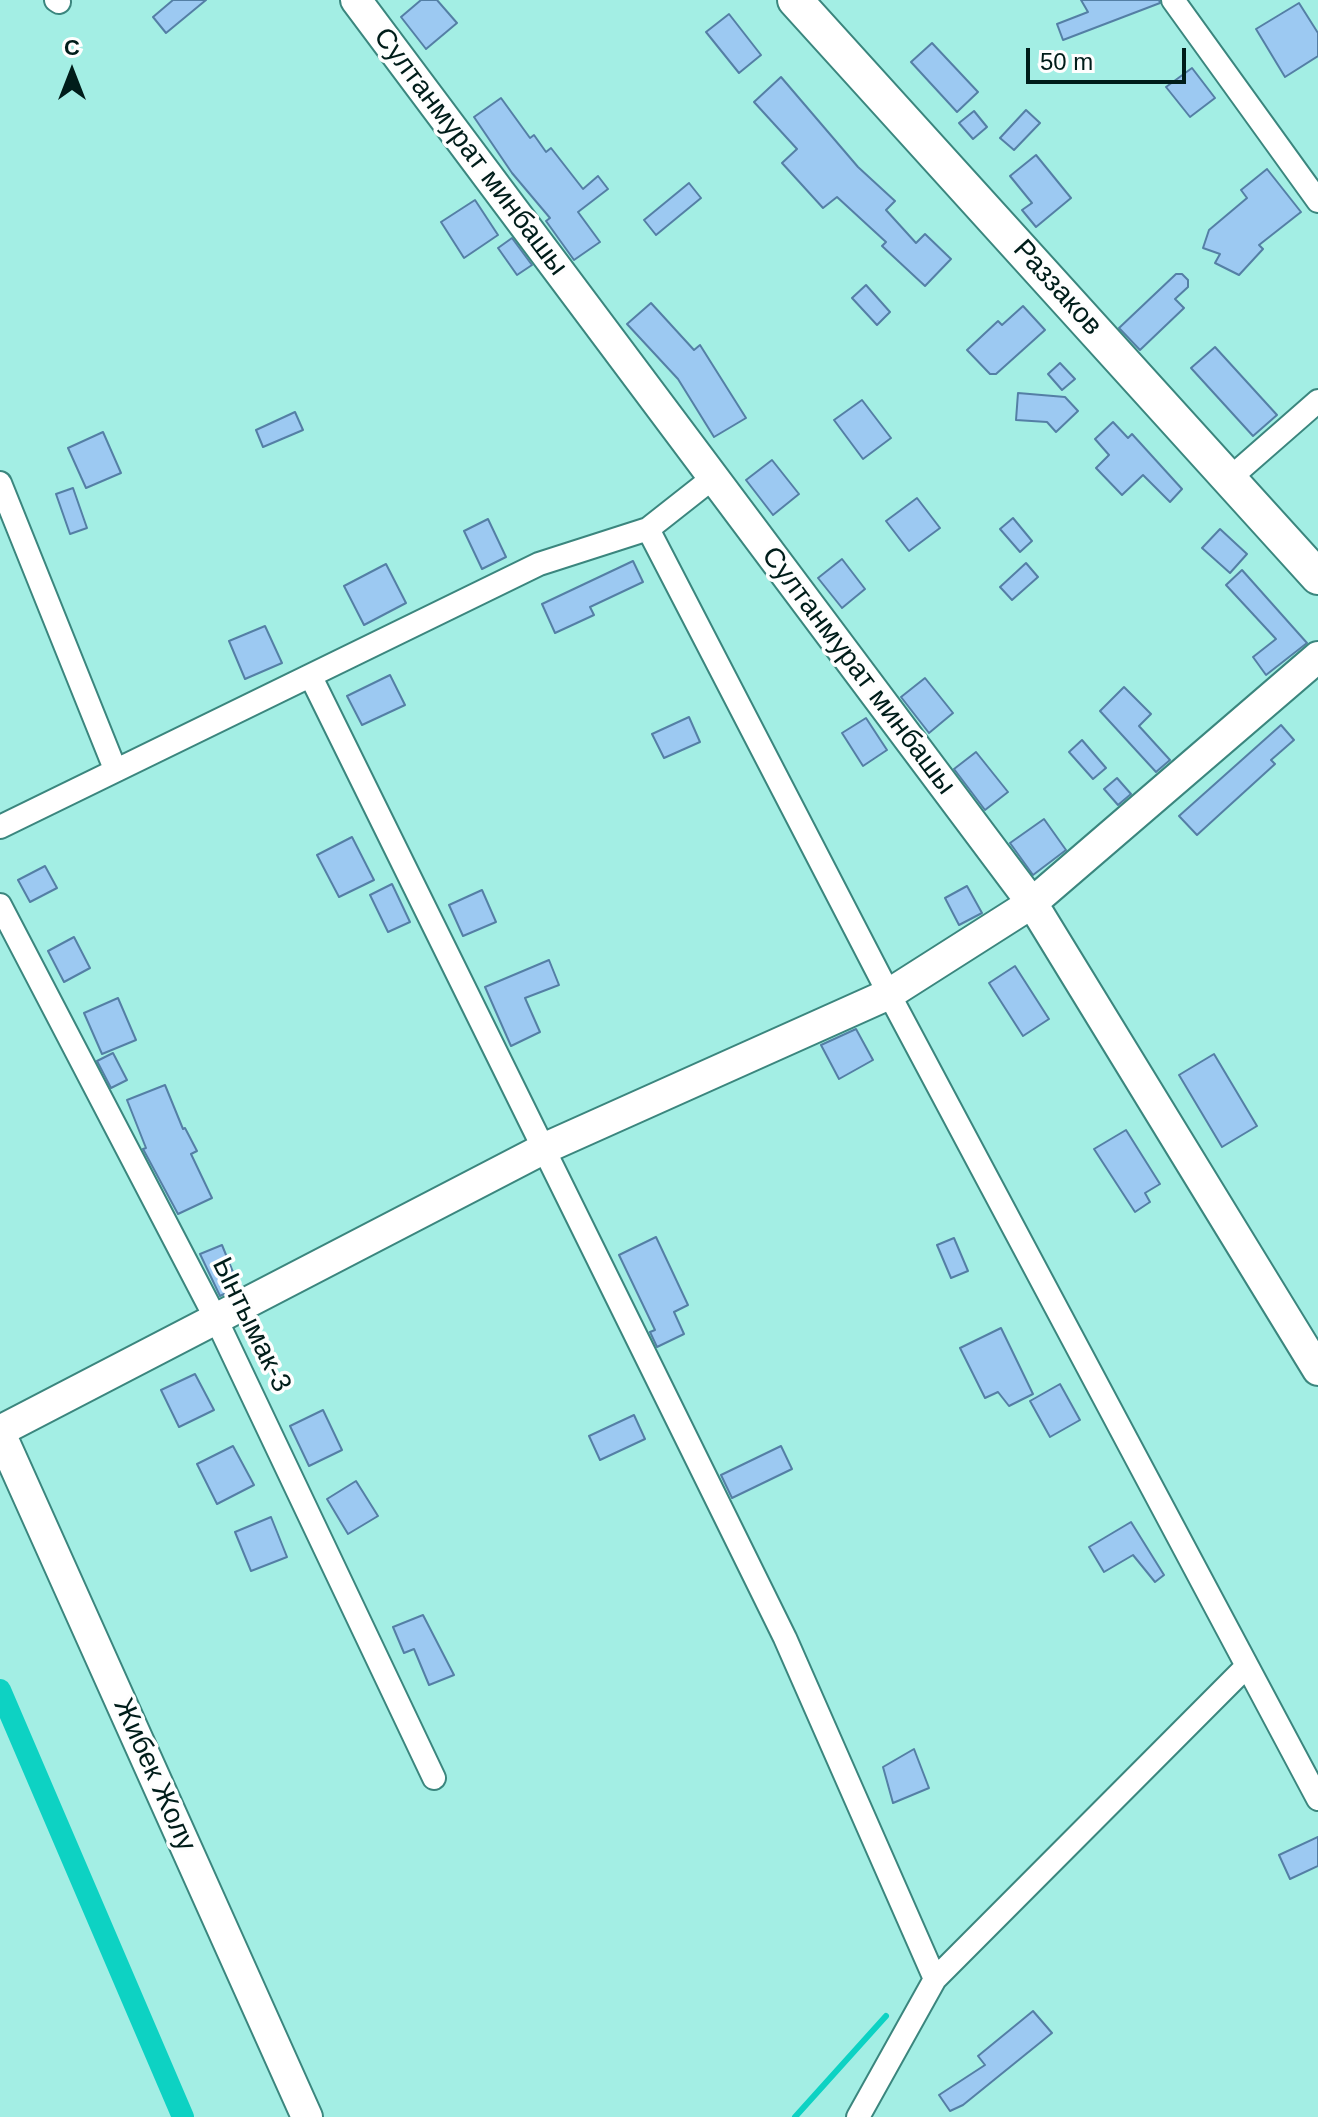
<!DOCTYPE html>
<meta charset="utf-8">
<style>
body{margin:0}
#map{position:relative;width:1318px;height:2117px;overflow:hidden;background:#a3eee4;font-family:Arial,sans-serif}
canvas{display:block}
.north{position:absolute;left:32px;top:32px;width:80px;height:80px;-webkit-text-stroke:6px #fefefe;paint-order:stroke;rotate:0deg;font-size:22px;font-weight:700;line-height:32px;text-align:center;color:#001d1a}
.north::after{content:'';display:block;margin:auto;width:28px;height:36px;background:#001d1a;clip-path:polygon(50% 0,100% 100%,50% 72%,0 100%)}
.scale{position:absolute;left:1026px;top:48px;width:160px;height:36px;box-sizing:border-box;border:4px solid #001d1a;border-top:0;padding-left:10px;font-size:24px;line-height:28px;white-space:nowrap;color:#001d1a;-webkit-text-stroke:6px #fefefe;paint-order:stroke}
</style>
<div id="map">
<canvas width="1318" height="2117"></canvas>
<div class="north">С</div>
<div class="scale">50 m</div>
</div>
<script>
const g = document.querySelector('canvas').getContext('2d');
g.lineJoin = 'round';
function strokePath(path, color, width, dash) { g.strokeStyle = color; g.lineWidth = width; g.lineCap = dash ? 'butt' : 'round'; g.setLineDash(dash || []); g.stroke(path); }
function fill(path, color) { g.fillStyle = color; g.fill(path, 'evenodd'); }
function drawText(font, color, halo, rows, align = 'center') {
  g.font = font + ' Arial,sans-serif'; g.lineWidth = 7; g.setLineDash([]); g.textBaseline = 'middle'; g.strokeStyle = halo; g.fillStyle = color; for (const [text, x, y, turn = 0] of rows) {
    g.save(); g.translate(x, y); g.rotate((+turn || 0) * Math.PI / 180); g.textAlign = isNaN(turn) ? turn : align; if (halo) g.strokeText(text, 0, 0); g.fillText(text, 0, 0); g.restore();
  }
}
strokePath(new Path2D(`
 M 795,2117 L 886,2016`), '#0dd2c3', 6);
strokePath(new Path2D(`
 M 0,1690 L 183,2117`), '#0dd2c3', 22);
const building = new Path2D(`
 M 173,0 L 206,0 L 166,33 L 153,17 Z
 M 421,0 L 437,0 L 457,23 L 426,49 L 401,17 Z
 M 1081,0 L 1159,0 L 1160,3 L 1063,40 L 1057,24 L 1088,12 Z
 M 1299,3 L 1318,33 L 1318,56 L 1285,77 L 1256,29 Z
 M 729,14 L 761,55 L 739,73 L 706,32 Z
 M 932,43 L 978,92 L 957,112 L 911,62 Z
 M 1192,68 L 1215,98 L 1190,117 L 1166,87 Z
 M 781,77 L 858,167 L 895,201 L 886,210 L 916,243 L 925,234 L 951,259 L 925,286 L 882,246 L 886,242 L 837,197 L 823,208 L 782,163 L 797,149 L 754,102 Z
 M 501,98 L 530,138 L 534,135 L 546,152 L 551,148 L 583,189 L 598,176 L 608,189 L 578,212 L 600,242 L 574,260 L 546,221 L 550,218 L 512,173 L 474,117 Z
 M 1026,110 L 1040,123 L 1014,150 L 1000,138 Z
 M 974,111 L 987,127 L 973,139 L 959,123 Z
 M 1036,155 L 1071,198 L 1036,227 L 1022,210 L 1032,203 L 1010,176 Z
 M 1267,169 L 1301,212 L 1259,245 L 1263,249 L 1239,275 L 1215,263 L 1220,254 L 1203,248 L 1209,230 L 1247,198 L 1241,190 Z
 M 689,183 L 701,198 L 656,235 L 644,220 Z
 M 475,200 L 498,235 L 464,258 L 441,222 Z
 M 512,238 L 532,265 L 517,275 L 498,248 Z
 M 1176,274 L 1182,274 L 1188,280 L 1188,287 L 1175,299 L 1184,308 L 1140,350 L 1119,328 Z
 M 866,285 L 890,312 L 877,325 L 852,298 Z
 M 651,303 L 694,350 L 700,345 L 746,418 L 714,437 L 678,379 L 627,324 Z
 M 1023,306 L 1045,330 L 996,374 L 990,374 L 967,350 L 998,321 L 1002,325 Z
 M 1215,347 L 1277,415 L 1253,436 L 1191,368 Z
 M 1060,363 L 1075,379 L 1062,390 L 1048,374 Z
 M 1018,393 L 1065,397 L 1078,411 L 1056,432 L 1047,422 L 1016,420 Z
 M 862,400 L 891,438 L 863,459 L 834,420 Z
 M 295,412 L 303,430 L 263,447 L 256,430 Z
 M 1113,422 L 1128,438 L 1132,434 L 1182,489 L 1170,502 L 1143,475 L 1122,495 L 1096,468 L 1109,455 L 1095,439 Z
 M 103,432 L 121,473 L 86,488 L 68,448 Z
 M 772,460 L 799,494 L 773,515 L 746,480 Z
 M 73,488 L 87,528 L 70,534 L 56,494 Z
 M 917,498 L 940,528 L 909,551 L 886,521 Z
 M 1013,518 L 1032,541 L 1020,552 L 1000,529 Z
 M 488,519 L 506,557 L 482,569 L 464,531 Z
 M 1220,529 L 1247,554 L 1230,573 L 1202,548 Z
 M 842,559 L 865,589 L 842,608 L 818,578 Z
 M 633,561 L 643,582 L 590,607 L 594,615 L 555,633 L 542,604 Z
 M 1026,563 L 1038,577 L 1012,600 L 1000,587 Z
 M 386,564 L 406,603 L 364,625 L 344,586 Z
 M 1242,570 L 1307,643 L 1266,675 L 1253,657 L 1276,639 L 1226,585 Z
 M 265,626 L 282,663 L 245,679 L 229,641 Z
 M 390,675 L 405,705 L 362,725 L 347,696 Z
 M 925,678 L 953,713 L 929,733 L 901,697 Z
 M 1124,687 L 1151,714 L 1139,726 L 1170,760 L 1156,772 L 1100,711 Z
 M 689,717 L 700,742 L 664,758 L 652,734 Z
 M 866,718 L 887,750 L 863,766 L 842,733 Z
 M 1281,725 L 1294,740 L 1271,760 L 1275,764 L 1197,835 L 1179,816 Z
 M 1082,740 L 1106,768 L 1093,779 L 1069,752 Z
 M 976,752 L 1008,792 L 985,810 L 954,769 Z
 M 1117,778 L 1131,794 L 1118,805 L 1104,789 Z
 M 1044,819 L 1066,850 L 1033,875 L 1010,843 Z
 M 352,837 L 374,880 L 339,897 L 317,855 Z
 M 45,866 L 57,888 L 30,902 L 18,880 Z
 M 392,884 L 410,922 L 388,932 L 370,895 Z
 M 967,886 L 982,913 L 959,925 L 945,898 Z
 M 482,890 L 496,922 L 463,936 L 449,905 Z
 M 74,937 L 90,968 L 64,982 L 48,951 Z
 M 549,960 L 559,985 L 525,998 L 540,1032 L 511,1046 L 485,987 Z
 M 1015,966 L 1049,1019 L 1023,1036 L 989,983 Z
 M 118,998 L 136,1040 L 102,1054 L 84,1013 Z
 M 856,1029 L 873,1060 L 839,1079 L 821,1045 Z
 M 113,1053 L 127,1080 L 111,1088 L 97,1061 Z
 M 1214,1054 L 1257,1126 L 1222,1147 L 1179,1075 Z
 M 165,1085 L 183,1129 L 185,1128 L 197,1151 L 191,1154 L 212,1198 L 178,1214 L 143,1149 L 146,1148 L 127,1100 Z
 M 1126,1130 L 1160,1184 L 1145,1193 L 1150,1202 L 1135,1212 L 1094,1149 Z
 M 656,1237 L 688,1305 L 674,1312 L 684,1334 L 657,1347 L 650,1332 L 655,1330 L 619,1255 Z
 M 954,1238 L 968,1271 L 951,1278 L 937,1245 Z
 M 222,1245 L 239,1287 L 220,1296 L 200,1254 Z
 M 1001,1328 L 1033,1394 L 1009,1406 L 998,1392 L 985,1398 L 960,1348 Z
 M 195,1374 L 214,1410 L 179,1427 L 161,1390 Z
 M 1060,1384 L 1080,1420 L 1050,1437 L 1030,1401 Z
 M 323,1410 L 342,1450 L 309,1466 L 290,1426 Z
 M 634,1415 L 645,1439 L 600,1460 L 589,1436 Z
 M 233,1446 L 254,1485 L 217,1504 L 197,1464 Z
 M 781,1446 L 792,1469 L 732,1498 L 721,1475 Z
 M 356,1481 L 378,1516 L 348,1534 L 327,1499 Z
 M 271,1517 L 287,1557 L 251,1571 L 235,1532 Z
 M 1131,1522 L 1164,1575 L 1155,1582 L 1133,1555 L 1104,1572 L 1089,1547 Z
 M 423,1615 L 454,1675 L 429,1685 L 414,1649 L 404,1653 L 393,1627 Z
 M 914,1749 L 929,1788 L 893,1803 L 883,1767 Z
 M 1318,1837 L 1318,1866 L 1290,1879 L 1279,1855 Z
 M 1033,2011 L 1052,2033 L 963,2105 L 950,2111 L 939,2095 L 985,2065 L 978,2056 Z`);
fill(building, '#9cc9f2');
strokePath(building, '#547fa5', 2);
const street = new Path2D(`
 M 56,0 L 59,2
 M 1173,0 L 1318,201
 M 1229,479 L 1318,401
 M 0,483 L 115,769
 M 648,529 L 889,994 L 1318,1799
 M 311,677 L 785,1638 L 935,1979
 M 0,827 L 539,564 L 648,529 L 714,477
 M 0,905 L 216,1319 L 434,1778
 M 858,2117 L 935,1979 L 1245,1668`);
const secondary = new Path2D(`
 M 356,0 L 1032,903 L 1318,1370
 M 0,1431 L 543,1149 L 889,994 L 1032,903 L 1318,657
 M 0,1433 L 307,2117`);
const primary = new Path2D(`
 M 795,0 L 1318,577`);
strokePath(street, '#3b867e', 26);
strokePath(secondary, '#3b867e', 34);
strokePath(primary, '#3b867e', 38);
strokePath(street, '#fff', 22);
strokePath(secondary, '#fff', 30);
strokePath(primary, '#fff', 34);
drawText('28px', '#001d1a', '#fefefe', [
 ["Султанмурат минбашы",470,152,53],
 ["Раззаков",1057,288,48],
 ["Султанмурат минбашы",858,671,53],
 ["Ынтымак-3",251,1325,64],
 ["Жибек Жолу",154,1775,66]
]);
</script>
